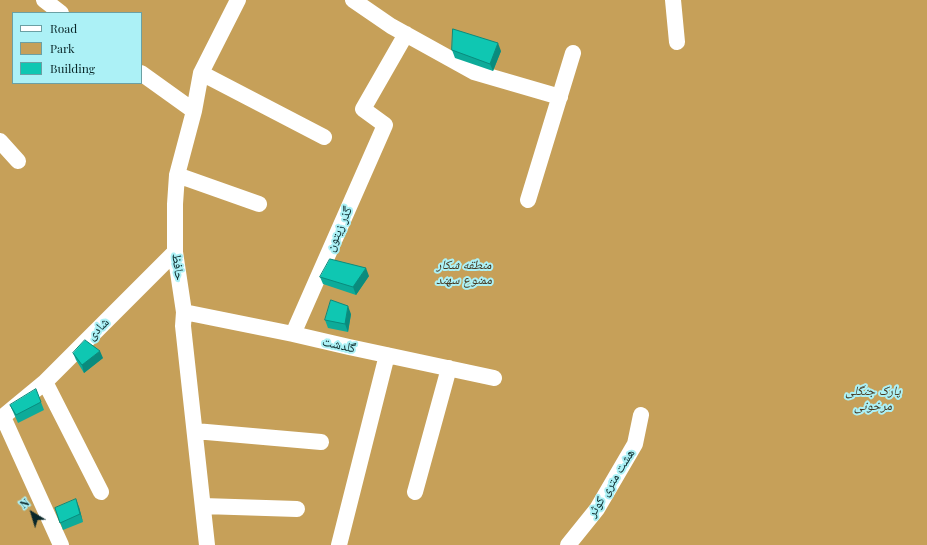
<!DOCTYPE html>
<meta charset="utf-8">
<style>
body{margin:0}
#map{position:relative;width:927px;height:545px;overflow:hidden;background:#9fe4e9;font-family:"Playfair Display",serif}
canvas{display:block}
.legend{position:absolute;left:12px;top:12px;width:130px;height:72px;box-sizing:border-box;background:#acf1f6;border:1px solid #6ba0a4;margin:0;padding:5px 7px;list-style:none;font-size:12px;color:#092729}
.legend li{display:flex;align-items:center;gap:8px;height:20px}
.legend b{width:20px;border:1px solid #6ba0a4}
.north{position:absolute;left:12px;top:493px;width:40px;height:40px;-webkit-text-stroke:3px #acf1f6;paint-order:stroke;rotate:322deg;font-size:11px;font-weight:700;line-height:16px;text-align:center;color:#092729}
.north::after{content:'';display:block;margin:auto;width:14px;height:18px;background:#092729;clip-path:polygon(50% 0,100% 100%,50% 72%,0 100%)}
</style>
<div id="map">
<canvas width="927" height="545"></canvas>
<ul class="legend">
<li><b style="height:5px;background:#fff"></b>Road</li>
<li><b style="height:11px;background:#c6a059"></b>Park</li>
<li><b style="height:11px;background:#0fc7b2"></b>Building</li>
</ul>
<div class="north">N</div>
</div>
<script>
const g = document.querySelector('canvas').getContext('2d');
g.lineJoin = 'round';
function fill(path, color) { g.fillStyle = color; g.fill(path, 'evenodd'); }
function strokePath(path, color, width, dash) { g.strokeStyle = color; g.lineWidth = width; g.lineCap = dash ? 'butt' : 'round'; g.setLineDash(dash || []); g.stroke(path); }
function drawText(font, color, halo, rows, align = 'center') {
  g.font = font + ' "Playfair Display","Noto Naskh Arabic",serif'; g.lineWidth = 4; g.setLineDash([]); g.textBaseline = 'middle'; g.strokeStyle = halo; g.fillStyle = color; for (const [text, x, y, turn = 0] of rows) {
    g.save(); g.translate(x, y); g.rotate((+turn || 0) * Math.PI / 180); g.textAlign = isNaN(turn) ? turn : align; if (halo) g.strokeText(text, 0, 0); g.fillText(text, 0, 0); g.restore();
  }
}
fill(new Path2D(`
 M 0,0 L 927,0 L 927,545 L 0,545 ZM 13,13 L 141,13 L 141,83 L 13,83 Z`), '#c6a059');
strokePath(new Path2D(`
 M 44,0 L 61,13
 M 353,0 L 391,26 L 474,72 L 560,97
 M 673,0 L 677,42
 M 141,73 L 194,111
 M 201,73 L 324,137
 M 0,141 L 18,161
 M 177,175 L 259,204
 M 528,200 L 573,53
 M 184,312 L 293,334 L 349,347 L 494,378
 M 293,334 L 385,125 L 363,109 L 406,34
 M 45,382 L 101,492
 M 3,417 L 61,545
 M 0,419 L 45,382 L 175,252
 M 195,431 L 321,442
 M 415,492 L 449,368
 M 203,506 L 297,509
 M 207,545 L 183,326 L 184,312 L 175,252 L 175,204 L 177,175 L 194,111 L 201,73 L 238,0
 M 339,545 L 387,355
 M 568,545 L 597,509 L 635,444 L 641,415`), '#fff', 16);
fill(new Path2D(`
 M 452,50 L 501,51 L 493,71 L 455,58 Z
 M 369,276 L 356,295 L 323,284 L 320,277 Z
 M 351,314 L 348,332 L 328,328 L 325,320 Z
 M 73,353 L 103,358 L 84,373 L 76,360 Z
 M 41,402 L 44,410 L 18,423 L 10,405 Z
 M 79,507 L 83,522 L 63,530 L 55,508 Z`), '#0dab99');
fill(new Path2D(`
 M 498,43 L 501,51 L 493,71 L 490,64 Z
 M 366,268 L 369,276 L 356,295 L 353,287 Z
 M 348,306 L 351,314 L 348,332 L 345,324 Z
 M 100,351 L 103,358 L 84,373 L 82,365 Z
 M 76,499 L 79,507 L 83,522 L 80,514 Z`), '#0a8b7d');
const building = new Path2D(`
 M 453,29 L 498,43 L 490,64 L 452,50 Z
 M 330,259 L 366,268 L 353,287 L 320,277 Z
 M 331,300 L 348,306 L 345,324 L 325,320 Z
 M 85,340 L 100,351 L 82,365 L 73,353 Z
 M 36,389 L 41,402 L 16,415 L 10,405 Z
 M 76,499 L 80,514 L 60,523 L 55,508 Z`);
fill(building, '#0fc7b2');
strokePath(building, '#0a8b7d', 1);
drawText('13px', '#092729', '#acf1f6', [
 ["گذر زیتون",339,229,-66],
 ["حافظ",178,267,83],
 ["شادی",98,329,-45],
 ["گلدشت",339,345,13],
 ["هشت متری کوثر",611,483,-58]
]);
drawText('italic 13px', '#453922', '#acf1f6', [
 ["منطقه شکار",464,265],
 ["ممنوع سهند",464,280],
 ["پارک جنگلی",873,391],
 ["مرخونی",873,406]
]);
</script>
